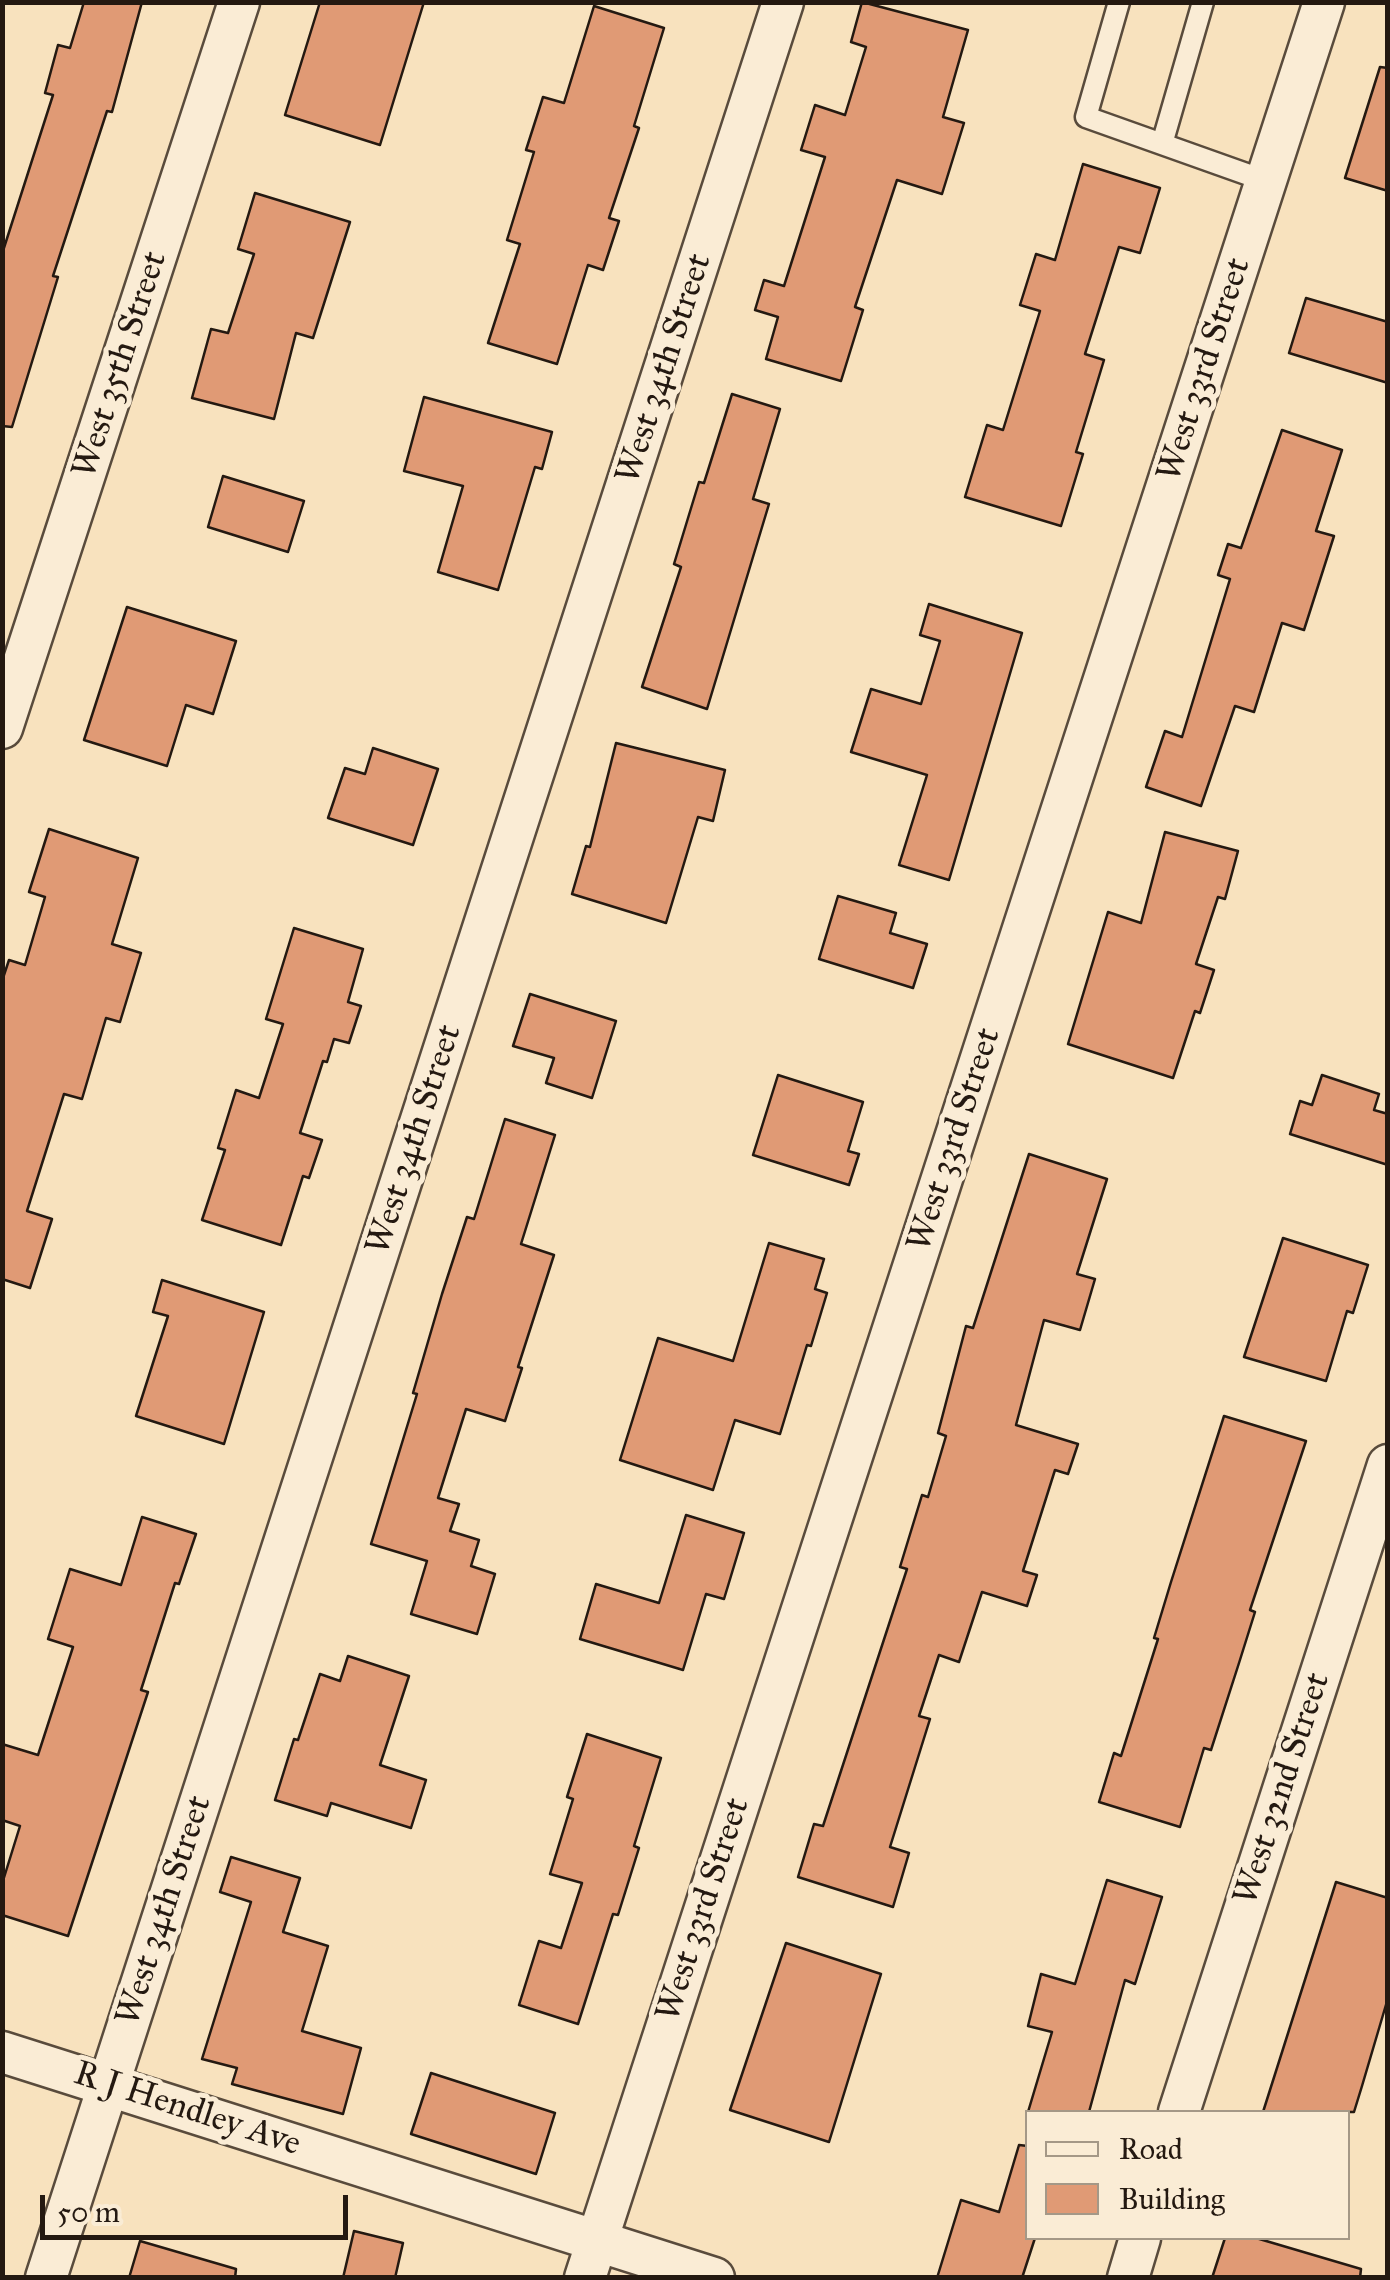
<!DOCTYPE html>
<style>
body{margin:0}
#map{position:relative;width:1390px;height:2280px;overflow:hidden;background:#f8e2be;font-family:"IM FELL Great Primer",serif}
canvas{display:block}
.frame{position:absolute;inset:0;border:5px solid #241911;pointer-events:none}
.legend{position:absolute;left:1025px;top:2110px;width:325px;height:130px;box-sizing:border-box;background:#faecd5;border:2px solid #a49887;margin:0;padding:12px 18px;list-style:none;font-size:30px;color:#241911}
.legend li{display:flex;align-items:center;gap:20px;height:50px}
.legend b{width:50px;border:2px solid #a49887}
.scale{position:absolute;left:40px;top:2195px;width:308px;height:45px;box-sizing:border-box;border:5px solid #241911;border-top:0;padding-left:12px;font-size:30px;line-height:35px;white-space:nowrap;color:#241911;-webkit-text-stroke:8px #faecd5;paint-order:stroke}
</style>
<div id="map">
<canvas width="1390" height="2280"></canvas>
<div class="frame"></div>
<ul class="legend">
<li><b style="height:12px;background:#faecd5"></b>Road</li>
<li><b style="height:28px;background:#e09a75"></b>Building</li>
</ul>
<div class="scale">50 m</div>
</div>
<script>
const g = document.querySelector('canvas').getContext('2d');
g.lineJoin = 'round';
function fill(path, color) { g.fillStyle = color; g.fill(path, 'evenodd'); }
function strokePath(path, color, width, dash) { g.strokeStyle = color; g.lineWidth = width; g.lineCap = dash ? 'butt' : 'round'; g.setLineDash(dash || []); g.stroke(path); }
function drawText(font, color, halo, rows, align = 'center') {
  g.font = font + ' "IM FELL Great Primer",serif'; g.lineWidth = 10; g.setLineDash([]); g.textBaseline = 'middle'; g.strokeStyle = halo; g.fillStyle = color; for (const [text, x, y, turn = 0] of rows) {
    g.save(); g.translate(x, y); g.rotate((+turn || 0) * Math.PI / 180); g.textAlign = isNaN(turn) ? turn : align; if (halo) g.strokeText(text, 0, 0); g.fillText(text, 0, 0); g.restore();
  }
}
const building = new Path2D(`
 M 84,2 L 142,2 L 112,112 L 107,111 L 53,276 L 58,277 L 12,427 L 2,426 L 2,254 L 53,95 L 45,93 L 58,45 L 70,48 Z
 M 320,2 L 424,2 L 380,145 L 285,115 Z
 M 862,2 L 968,30 L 943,117 L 964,123 L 942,194 L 897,180 L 855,307 L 863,310 L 841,381 L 766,359 L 778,317 L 755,310 L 764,280 L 784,286 L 825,157 L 801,150 L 815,105 L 845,115 L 866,47 L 851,42 Z
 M 594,6 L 664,28 L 634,126 L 639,128 L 609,218 L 619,221 L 603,270 L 588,265 L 557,364 L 488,343 L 520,244 L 507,240 L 534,152 L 526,150 L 543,97 L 564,103 Z
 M 1380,67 L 1388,68 L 1388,191 L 1345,178 Z
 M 1083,164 L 1160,188 L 1140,253 L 1119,247 L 1085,354 L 1104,360 L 1076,452 L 1083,454 L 1061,526 L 965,497 L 987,425 L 1003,430 L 1040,311 L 1020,305 L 1036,254 L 1055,260 Z
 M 255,193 L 350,222 L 313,338 L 296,333 L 274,419 L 192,398 L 211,329 L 228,333 L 254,254 L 238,249 Z
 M 1306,298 L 1388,322 L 1388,383 L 1289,353 Z
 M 732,394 L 780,409 L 753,499 L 769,504 L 707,709 L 642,687 L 681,567 L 674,564 L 699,482 L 704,483 Z
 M 424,397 L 552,432 L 542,469 L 535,467 L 498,590 L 438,572 L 463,486 L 404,471 Z
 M 1282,430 L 1342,450 L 1316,531 L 1334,536 L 1304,630 L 1282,623 L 1254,712 L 1235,706 L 1201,806 L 1146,787 L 1165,731 L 1182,737 L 1230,579 L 1218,575 L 1228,544 L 1241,548 Z
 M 223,476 L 304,501 L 288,552 L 208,527 Z
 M 929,604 L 1022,633 L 949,880 L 899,865 L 927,775 L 851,752 L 871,689 L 921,704 L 940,641 L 920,635 Z
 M 127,607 L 236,641 L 213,714 L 186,705 L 167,766 L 84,740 Z
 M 616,743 L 725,770 L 713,821 L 698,817 L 666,923 L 572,894 L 586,846 L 590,847 Z
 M 373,748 L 438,769 L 413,845 L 328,818 L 345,768 L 365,774 Z
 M 49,829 L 138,858 L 112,944 L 141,953 L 120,1022 L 106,1018 L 82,1099 L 64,1094 L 27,1211 L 52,1219 L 30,1288 L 2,1279 L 2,981 L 9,960 L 25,965 L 45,897 L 29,892 Z
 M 1165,832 L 1238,851 L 1225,899 L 1218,897 L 1196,964 L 1214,970 L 1200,1013 L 1195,1011 L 1173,1078 L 1068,1044 L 1108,912 L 1141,923 Z
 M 838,896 L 896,913 L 890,933 L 927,944 L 913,988 L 819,959 Z
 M 294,928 L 363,949 L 348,1002 L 361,1006 L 349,1043 L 334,1039 L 327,1062 L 323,1061 L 300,1133 L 322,1140 L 309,1178 L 303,1176 L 281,1245 L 202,1220 L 225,1150 L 218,1148 L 236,1090 L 259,1098 L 283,1024 L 266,1019 Z
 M 530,994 L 616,1021 L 592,1098 L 546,1083 L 554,1058 L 513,1046 Z
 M 778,1075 L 863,1102 L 848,1151 L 859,1154 L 849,1185 L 753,1155 Z
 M 1322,1075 L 1379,1094 L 1374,1110 L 1388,1114 L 1388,1165 L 1290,1134 L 1300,1101 L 1312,1105 Z
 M 505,1119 L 555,1135 L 521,1244 L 554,1255 L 518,1367 L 522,1368 L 505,1421 L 466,1409 L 438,1498 L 459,1504 L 450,1531 L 479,1540 L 471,1566 L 495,1574 L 477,1634 L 411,1614 L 427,1561 L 371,1544 L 417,1394 L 413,1393 L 442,1294 L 467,1217 L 474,1219 Z
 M 1029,1154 L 1107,1179 L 1077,1274 L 1095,1279 L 1080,1330 L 1044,1320 L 1016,1425 L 1078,1444 L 1068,1474 L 1055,1470 L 1023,1571 L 1037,1575 L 1027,1606 L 982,1592 L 959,1662 L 939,1655 L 919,1716 L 930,1719 L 890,1847 L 909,1853 L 893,1907 L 798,1877 L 814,1824 L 823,1826 L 907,1569 L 900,1567 L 922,1495 L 928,1497 L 946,1436 L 938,1433 L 966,1326 L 973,1328 Z
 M 1283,1238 L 1368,1265 L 1353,1313 L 1347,1311 L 1326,1381 L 1244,1357 Z
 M 769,1243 L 824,1259 L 815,1289 L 827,1293 L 811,1346 L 807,1345 L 780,1434 L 735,1420 L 713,1490 L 620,1460 L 658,1338 L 733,1361 Z
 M 162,1280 L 264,1312 L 224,1444 L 136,1416 L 168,1316 L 153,1312 Z
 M 1224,1416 L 1306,1441 L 1250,1610 L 1255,1612 L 1239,1663 L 1211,1750 L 1204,1748 L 1180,1827 L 1099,1802 L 1114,1753 L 1121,1756 L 1158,1639 L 1154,1638 L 1171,1582 Z
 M 686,1515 L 744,1533 L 724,1599 L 706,1594 L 683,1670 L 580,1639 L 596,1584 L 659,1603 Z
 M 142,1517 L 196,1534 L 179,1584 L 175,1583 L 141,1690 L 148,1692 L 68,1936 L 2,1915 L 2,1884 L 20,1826 L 2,1820 L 2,1744 L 38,1755 L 73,1647 L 48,1639 L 70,1569 L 121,1585 Z
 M 348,1656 L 409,1676 L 380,1765 L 426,1780 L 411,1828 L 331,1803 L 327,1816 L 275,1800 L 294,1739 L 298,1740 L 320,1674 L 340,1681 Z
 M 587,1734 L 661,1758 L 634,1846 L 639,1848 L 618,1915 L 613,1914 L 578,2024 L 519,2005 L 539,1941 L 561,1948 L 582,1883 L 550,1874 L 573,1799 L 567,1797 Z
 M 231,1857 L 300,1878 L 283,1932 L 328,1946 L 302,2031 L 361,2048 L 343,2114 L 232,2084 L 237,2068 L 202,2059 L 251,1902 L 220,1892 Z
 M 1107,1880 L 1162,1897 L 1135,1984 L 1125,1980 L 1089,2112 L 1028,2112 L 1052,2032 L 1028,2026 L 1041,1974 L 1075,1984 Z
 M 1336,1882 L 1388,1898 L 1388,1998 L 1362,2086 L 1354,2112 L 1263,2112 Z
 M 786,1943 L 881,1974 L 829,2142 L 730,2110 Z
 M 431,2073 L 555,2113 L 536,2174 L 411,2134 Z
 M 1019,2145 L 1028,2146 L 1028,2238 L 1035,2238 L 1022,2278 L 937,2278 L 961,2200 L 999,2212 Z
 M 354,2231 L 403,2243 L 395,2278 L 343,2278 Z
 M 1225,2238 L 1256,2238 L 1361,2269 L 1360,2278 L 1212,2278 Z
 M 140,2241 L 236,2269 L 235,2278 L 129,2278 Z`);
fill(building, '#e09a75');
strokePath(building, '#241911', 2.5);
const service = new Path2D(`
 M 1119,2 L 1086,117 L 1266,181
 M 1162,144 L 1203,2`);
const minor = new Path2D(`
 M 2,728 L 239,2
 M 2,2052 L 714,2278
 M 1179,2112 L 1388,1465
 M 46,2278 L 783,2
 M 585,2278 L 1324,2
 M 1128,2278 L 1140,2238`);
strokePath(service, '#594b3c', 25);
strokePath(minor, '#594b3c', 45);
strokePath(service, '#faecd5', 20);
strokePath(minor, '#faecd5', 40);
drawText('35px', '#241911', '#faecd5', [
 ["West 35th Street",121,365,-72],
 ["West 34th Street",665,369,-72],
 ["West 33rd Street",1205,370,-72],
 ["West 34th Street",415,1140,-72],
 ["West 33rd Street",955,1140,-72],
 ["West 32nd Street",1283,1789,-72],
 ["West 33rd Street",704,1910,-72],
 ["West 34th Street",165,1911,-72],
 ["R J Hendley Ave",187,2110,18]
]);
</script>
